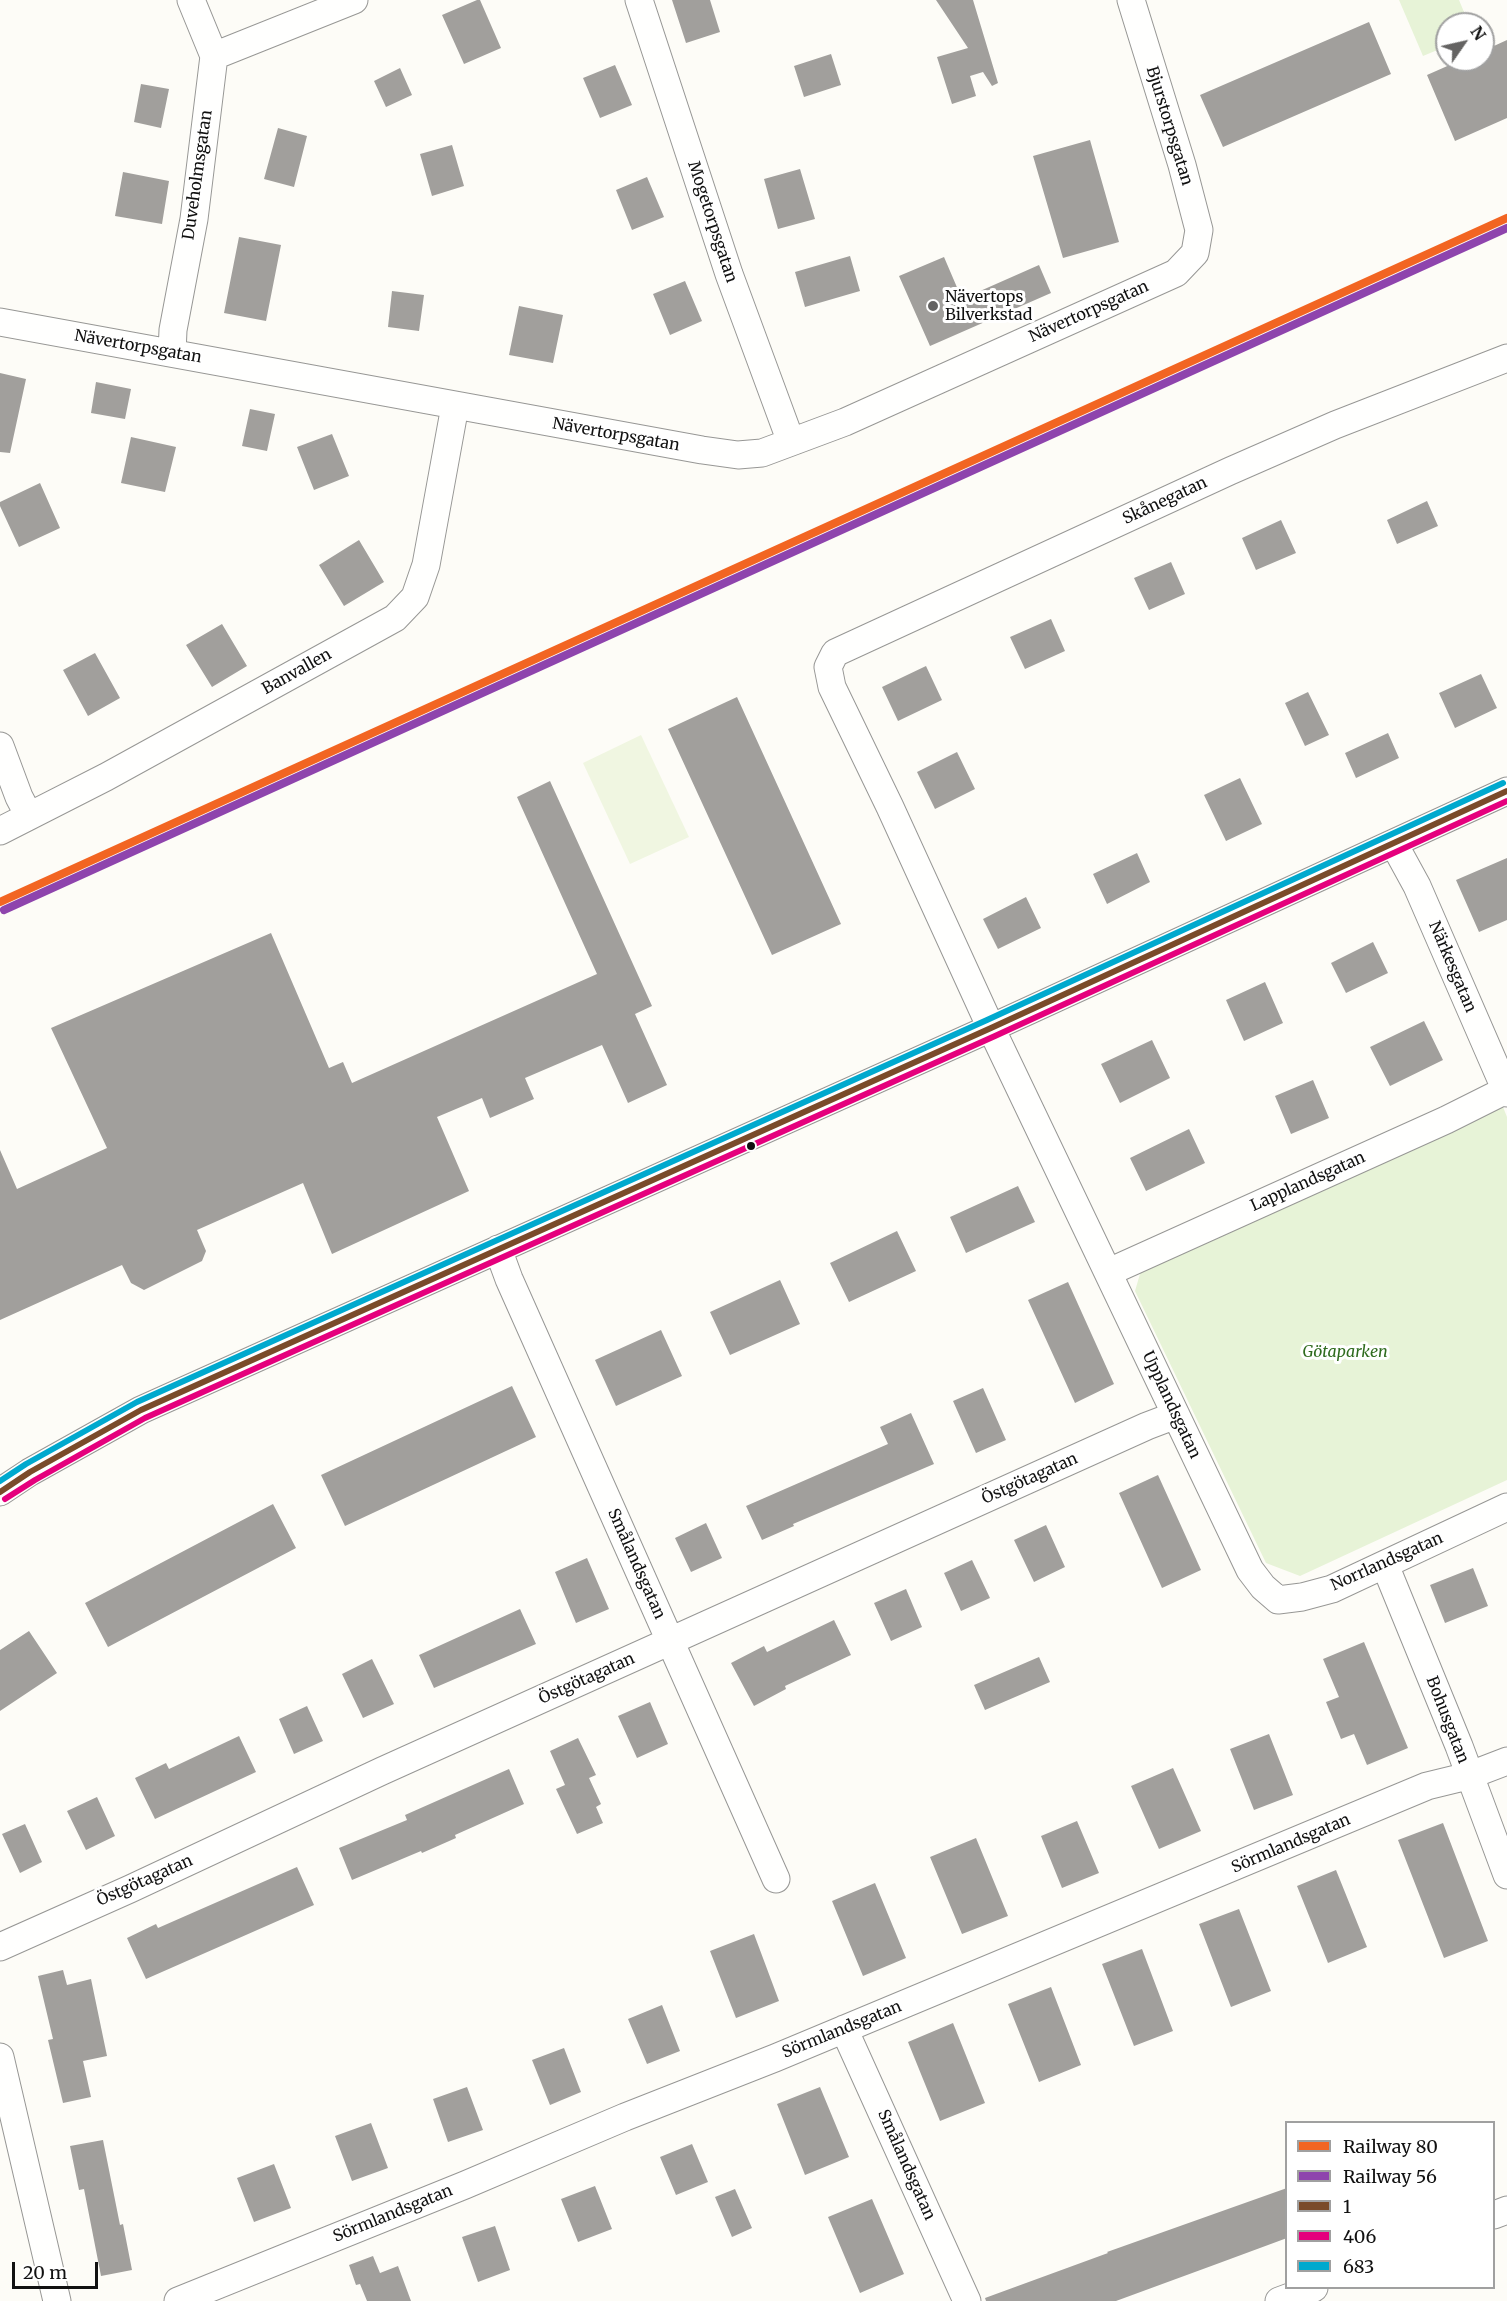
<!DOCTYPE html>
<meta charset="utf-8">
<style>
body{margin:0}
#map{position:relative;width:1507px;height:2301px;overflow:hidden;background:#fdfcf7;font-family:Merriweather,serif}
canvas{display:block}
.legend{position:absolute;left:1285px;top:2121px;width:210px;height:168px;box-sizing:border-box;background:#fff;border:2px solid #a0a0a0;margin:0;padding:8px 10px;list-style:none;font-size:18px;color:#111}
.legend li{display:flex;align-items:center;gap:12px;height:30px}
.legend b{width:30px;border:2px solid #a0a0a0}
.north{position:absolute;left:1435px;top:12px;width:60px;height:60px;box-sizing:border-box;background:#fff;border:2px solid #a0a0a0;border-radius:50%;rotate:56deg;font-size:16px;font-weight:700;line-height:24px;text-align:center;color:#111}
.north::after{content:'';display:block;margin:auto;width:21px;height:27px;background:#646362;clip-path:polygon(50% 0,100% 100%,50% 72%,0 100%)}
.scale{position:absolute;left:12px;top:2262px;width:86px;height:27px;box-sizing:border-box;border:3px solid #111;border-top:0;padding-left:8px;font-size:18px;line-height:21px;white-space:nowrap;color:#111;-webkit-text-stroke:4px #fff;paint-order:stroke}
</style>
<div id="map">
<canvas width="1507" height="2301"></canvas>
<ul class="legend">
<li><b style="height:8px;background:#f26522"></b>Railway 80</li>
<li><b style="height:8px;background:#8e44ad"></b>Railway 56</li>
<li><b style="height:8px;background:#7a4b2a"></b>1</li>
<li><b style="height:8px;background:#e5007d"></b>406</li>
<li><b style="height:8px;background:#00a9ce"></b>683</li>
</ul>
<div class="north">N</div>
<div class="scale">20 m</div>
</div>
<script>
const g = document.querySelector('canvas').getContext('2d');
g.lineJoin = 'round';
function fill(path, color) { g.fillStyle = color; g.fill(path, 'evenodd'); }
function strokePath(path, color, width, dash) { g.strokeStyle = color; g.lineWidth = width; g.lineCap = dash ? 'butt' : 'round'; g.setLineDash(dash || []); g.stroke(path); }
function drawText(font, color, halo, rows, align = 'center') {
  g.font = font + ' Merriweather,serif'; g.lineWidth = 6; g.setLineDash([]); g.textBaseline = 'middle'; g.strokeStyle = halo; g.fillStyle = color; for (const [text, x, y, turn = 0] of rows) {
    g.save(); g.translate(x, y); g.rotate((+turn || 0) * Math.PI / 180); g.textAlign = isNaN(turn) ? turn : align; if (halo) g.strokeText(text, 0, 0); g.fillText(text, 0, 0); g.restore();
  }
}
fill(new Path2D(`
 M 1399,0 L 1459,0 L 1469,24 L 1447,24 L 1447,46 L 1423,56 Z
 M 1501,1102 L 1507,1117 L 1507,1480 L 1300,1576 L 1266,1563 L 1135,1291 L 1142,1267 Z`), '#e7f3d7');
fill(new Path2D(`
 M 641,735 L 689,837 L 630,864 L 583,763 Z`), '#f0f6e1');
fill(new Path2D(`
 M 477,0 L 480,0 L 501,48 L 464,64 L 442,15 Z
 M 672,0 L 710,0 L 720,32 L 686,43 Z
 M 936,0 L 973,0 L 998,83 L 992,86 L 983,72 L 970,76 L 976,96 L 952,104 L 937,57 L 968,48 Z
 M 1369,22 L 1391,74 L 1223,147 L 1200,95 Z
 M 1507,40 L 1507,118 L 1455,141 L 1427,75 L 1461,60 L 1483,60 L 1483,51 Z
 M 831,54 L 841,85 L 804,97 L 794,66 Z
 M 615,65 L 632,105 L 600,118 L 583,78 Z
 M 400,68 L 412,95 L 386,107 L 374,81 Z
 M 141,84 L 169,89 L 161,128 L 134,122 Z
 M 278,128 L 307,136 L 294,187 L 264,179 Z
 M 1090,140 L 1119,242 L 1063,258 L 1033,156 Z
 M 452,145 L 464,186 L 432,196 L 420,154 Z
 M 800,169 L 815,219 L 778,229 L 764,179 Z
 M 123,172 L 169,181 L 162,224 L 115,216 Z
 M 647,177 L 664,217 L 632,230 L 616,190 Z
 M 239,237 L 281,245 L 266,321 L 224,313 Z
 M 850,256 L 860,291 L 805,307 L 795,272 Z
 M 944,257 L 962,299 L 1039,265 L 1051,293 L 930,346 L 899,276 Z
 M 685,281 L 702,321 L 670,335 L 653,294 Z
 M 392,291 L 424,295 L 419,331 L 388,327 Z
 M 519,306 L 563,315 L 553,363 L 509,355 Z
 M 0,373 L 26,379 L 10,453 L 0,452 Z
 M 96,382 L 131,389 L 125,419 L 91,413 Z
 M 250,409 L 275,414 L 267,451 L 242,446 Z
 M 332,434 L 349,476 L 314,490 L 297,447 Z
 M 131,437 L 176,447 L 165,492 L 121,483 Z
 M 40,483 L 60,528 L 19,547 L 0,506 L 0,502 Z
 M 1427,501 L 1438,526 L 1397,544 L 1387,520 Z
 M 1281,520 L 1296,553 L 1256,570 L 1242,538 Z
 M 359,540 L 384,582 L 344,606 L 319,565 Z
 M 1171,562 L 1185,594 L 1149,610 L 1134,578 Z
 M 1051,619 L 1065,651 L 1025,669 L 1010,637 Z
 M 222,624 L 247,666 L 212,687 L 186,645 Z
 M 95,653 L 120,698 L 88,716 L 63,670 Z
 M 926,666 L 942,700 L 898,721 L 882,687 Z
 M 1481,674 L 1497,708 L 1455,728 L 1439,693 Z
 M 1308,692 L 1329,735 L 1305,746 L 1285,703 Z
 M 737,697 L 841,924 L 772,955 L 668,729 Z
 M 1388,733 L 1399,758 L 1356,778 L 1345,753 Z
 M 957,752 L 975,789 L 935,809 L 917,772 Z
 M 1240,778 L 1262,824 L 1226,841 L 1204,795 Z
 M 550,781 L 652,1006 L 635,1014 L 667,1085 L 628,1103 L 602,1045 L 525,1078 L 534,1099 L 490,1118 L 482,1098 L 437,1117 L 469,1191 L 332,1254 L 303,1183 L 197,1230 L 206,1251 L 202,1261 L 144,1290 L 131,1283 L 122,1265 L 0,1320 L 0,1150 L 17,1189 L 107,1148 L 51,1028 L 271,933 L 329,1068 L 343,1062 L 352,1083 L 597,974 L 517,797 Z
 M 1137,853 L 1150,882 L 1107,904 L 1093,874 Z
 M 1507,858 L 1507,920 L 1479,932 L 1456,880 Z
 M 1026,897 L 1041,928 L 998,949 L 983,919 Z
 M 1373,942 L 1388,973 L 1346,993 L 1331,963 Z
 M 1265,982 L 1283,1023 L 1244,1041 L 1226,1000 Z
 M 1424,1021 L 1443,1060 L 1390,1086 L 1370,1047 Z
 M 1152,1040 L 1170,1078 L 1120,1103 L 1101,1064 Z
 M 1313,1080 L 1329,1118 L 1291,1134 L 1275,1096 Z
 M 1189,1129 L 1205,1163 L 1146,1191 L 1130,1158 Z
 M 1018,1186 L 1035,1222 L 966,1253 L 950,1217 Z
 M 897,1231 L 916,1271 L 849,1302 L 830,1263 Z
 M 780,1280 L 800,1324 L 730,1355 L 710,1312 Z
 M 1068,1282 L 1114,1384 L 1075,1403 L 1028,1300 Z
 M 661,1330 L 682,1376 L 616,1406 L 595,1360 Z
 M 512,1386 L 536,1437 L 345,1526 L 321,1475 Z
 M 983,1388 L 1006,1440 L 976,1453 L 953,1401 Z
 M 911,1413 L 934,1464 L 793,1524 L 794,1526 L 762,1540 L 746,1506 L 888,1444 L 880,1427 Z
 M 1158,1475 L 1201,1570 L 1162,1588 L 1119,1493 Z
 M 273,1504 L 296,1548 L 108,1647 L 85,1603 Z
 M 706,1523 L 722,1558 L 691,1572 L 675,1538 Z
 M 1046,1525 L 1065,1567 L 1034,1582 L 1014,1540 Z
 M 587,1558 L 609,1609 L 576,1623 L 555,1572 Z
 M 972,1560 L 990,1598 L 961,1611 L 944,1573 Z
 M 1473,1568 L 1488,1606 L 1445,1623 L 1430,1585 Z
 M 906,1589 L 922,1627 L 891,1641 L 874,1603 Z
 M 520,1609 L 536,1644 L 434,1688 L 419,1655 Z
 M 834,1620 L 851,1655 L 785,1686 L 786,1689 L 754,1706 L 731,1663 L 764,1646 L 767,1652 Z
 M 29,1631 L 57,1673 L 0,1711 L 0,1650 Z
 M 1364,1642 L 1408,1748 L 1367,1765 L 1354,1734 L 1341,1739 L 1326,1702 L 1339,1697 L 1323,1659 Z
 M 1039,1657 L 1050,1682 L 985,1710 L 974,1685 Z
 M 372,1659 L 394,1704 L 363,1718 L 342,1674 Z
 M 650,1702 L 668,1744 L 637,1758 L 618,1716 Z
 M 307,1706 L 323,1741 L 294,1754 L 279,1719 Z
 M 1269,1734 L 1293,1795 L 1254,1810 L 1230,1749 Z
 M 239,1736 L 256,1772 L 155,1819 L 135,1778 L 166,1763 L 169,1769 Z
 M 578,1738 L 596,1775 L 589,1778 L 601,1804 L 596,1807 L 603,1823 L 577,1834 L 556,1789 L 565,1785 L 550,1751 Z
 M 1173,1768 L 1201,1831 L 1159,1849 L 1131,1786 Z
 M 509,1769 L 524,1804 L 455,1835 L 456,1838 L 422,1853 L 421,1851 L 352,1880 L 339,1848 L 407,1820 L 405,1815 Z
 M 97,1797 L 115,1836 L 86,1850 L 67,1811 Z
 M 1077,1821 L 1099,1873 L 1062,1888 L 1041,1836 Z
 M 1443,1823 L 1488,1941 L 1444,1958 L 1398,1840 Z
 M 25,1824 L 42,1862 L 20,1873 L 2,1834 Z
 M 976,1838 L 1008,1916 L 962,1934 L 930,1857 Z
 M 297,1867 L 314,1905 L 146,1979 L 127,1938 L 156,1924 L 158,1928 Z
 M 1336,1870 L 1367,1947 L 1328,1963 L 1297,1886 Z
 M 875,1883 L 906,1958 L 863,1976 L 832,1901 Z
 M 1239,1909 L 1271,1991 L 1231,2007 L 1199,1924 Z
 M 754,1934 L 779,2001 L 736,2018 L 710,1951 Z
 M 1142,1949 L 1173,2031 L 1134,2046 L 1102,1964 Z
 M 63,1970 L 67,1985 L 91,1979 L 107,2056 L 83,2061 L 91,2097 L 63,2103 L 48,2040 L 53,2039 L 38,1976 Z
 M 1051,1987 L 1081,2065 L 1039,2082 L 1008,2004 Z
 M 662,2005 L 680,2051 L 647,2064 L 628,2019 Z
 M 953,2023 L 985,2103 L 940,2121 L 908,2042 Z
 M 564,2048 L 581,2092 L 550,2105 L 532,2060 Z
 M 467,2087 L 483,2130 L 448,2142 L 433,2099 Z
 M 820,2087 L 849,2157 L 805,2175 L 777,2104 Z
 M 371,2123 L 388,2168 L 352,2181 L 335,2136 Z
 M 103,2140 L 120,2225 L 123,2224 L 132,2270 L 101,2276 L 84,2189 L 79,2190 L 70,2146 Z
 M 692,2144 L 708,2182 L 676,2195 L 660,2157 Z
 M 274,2164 L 291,2208 L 254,2222 L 237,2178 Z
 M 595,2186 L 612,2229 L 578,2242 L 561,2199 Z
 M 1287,2188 L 1287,2238 L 1214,2265 L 1116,2301 L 986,2301 L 985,2298 L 1108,2253 L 1107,2252 Z
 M 735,2189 L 752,2228 L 732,2237 L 715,2197 Z
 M 872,2199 L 904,2274 L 860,2293 L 828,2217 Z
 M 495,2226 L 510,2270 L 478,2282 L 462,2237 Z
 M 373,2256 L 380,2273 L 398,2266 L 411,2301 L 367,2301 L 360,2284 L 356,2285 L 349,2265 Z`), '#a19f9c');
const minor = new Path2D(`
 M 639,0 L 729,274 L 791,442
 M 214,56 L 354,0
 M 0,322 L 702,450 L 738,455 L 762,453 L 845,422 L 1176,273 L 1195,253 L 1199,230 L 1182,165 L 1131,0
 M 172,353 L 173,330 L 194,219 L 214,56 L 191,0
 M 1507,358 L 1335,425 L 1230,471 L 835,653 L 828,667 L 832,687 L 890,807 L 991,1028 L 1250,1570 L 1263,1587 L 1278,1600 L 1302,1597 L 1332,1589 L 1507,1507
 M 0,746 L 19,797 L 29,816
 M 0,831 L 106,777 L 395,618 L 415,597 L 426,565 L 455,406
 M 1394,844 L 1417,886 L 1507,1093
 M 498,1249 L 509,1279 L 776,1879
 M 1109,1272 L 1446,1120 L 1506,1090
 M 0,1492 L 30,1472 L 141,1410 L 991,1028 L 1507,791
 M 1385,1565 L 1459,1746 L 1507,1875
 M 0,1947 L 130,1889 L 382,1771 L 1147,1426 L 1176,1415
 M 844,2029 L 967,2301
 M 0,2057 L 57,2301
 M 1494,2215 L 1507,2210
 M 178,2301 L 465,2185 L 625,2117 L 775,2058 L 1427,1786 L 1468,1776 L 1507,1761
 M 1279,2301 L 1314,2288`);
strokePath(minor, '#979795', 29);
strokePath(minor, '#fffffe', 27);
strokePath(new Path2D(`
 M 0,1492 L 30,1472 L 141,1410 L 991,1028 L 1507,791`), '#7a4b2a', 6);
strokePath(new Path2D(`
 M 5,1499 L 35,1480 L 145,1418 L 995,1036 L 1507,801`), '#e5007d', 6);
strokePath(new Path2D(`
 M 0,1481 L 26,1464 L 137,1402 L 987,1020 L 1503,783`), '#00a9ce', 6);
strokePath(new Path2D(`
 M 0,902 L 1507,218`), '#f26522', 8);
strokePath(new Path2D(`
 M 4,910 L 1507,228`), '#8e44ad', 8);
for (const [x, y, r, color] of [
 [933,306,6,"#646362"],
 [751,1146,5,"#111"]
]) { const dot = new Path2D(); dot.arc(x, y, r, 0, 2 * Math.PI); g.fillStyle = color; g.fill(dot); strokePath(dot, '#fff', 2); }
drawText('16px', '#111', '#fff', [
 ["Bjurstorpsgatan",1169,126,73],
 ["Duveholmsgatan",198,175,-82],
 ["Mogetorpsgatan",712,222,72],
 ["Nävertorpsgatan",1089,312,-24],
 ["Nävertorpsgatan",138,347,10],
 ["Nävertorpsgatan",616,435,10],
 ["Skånegatan",1165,501,-25],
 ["Banvallen",297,672,-29],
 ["Närkesgatan",1452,967,67],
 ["Lapplandsgatan",1308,1182,-24],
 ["Upplandsgatan",1171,1405,65],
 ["Östgötagatan",1030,1479,-24],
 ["Norrlandsgatan",1387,1562,-24],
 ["Smålandsgatan",636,1564,66],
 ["Östgötagatan",587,1679,-24],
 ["Bohusgatan",1447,1720,69],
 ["Sörmlandsgatan",1291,1844,-23],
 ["Östgötagatan",145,1881,-24],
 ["Sörmlandsgatan",842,2030,-22],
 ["Smålandsgatan",906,2165,66],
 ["Sörmlandsgatan",393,2214,-22]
]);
drawText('16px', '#111', '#fff', [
 ["Nävertops",945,297],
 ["Bilverkstad",945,315]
], 'left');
drawText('italic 16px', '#2f6b1f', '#fff', [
 ["Götaparken",1345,1352]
]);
</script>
